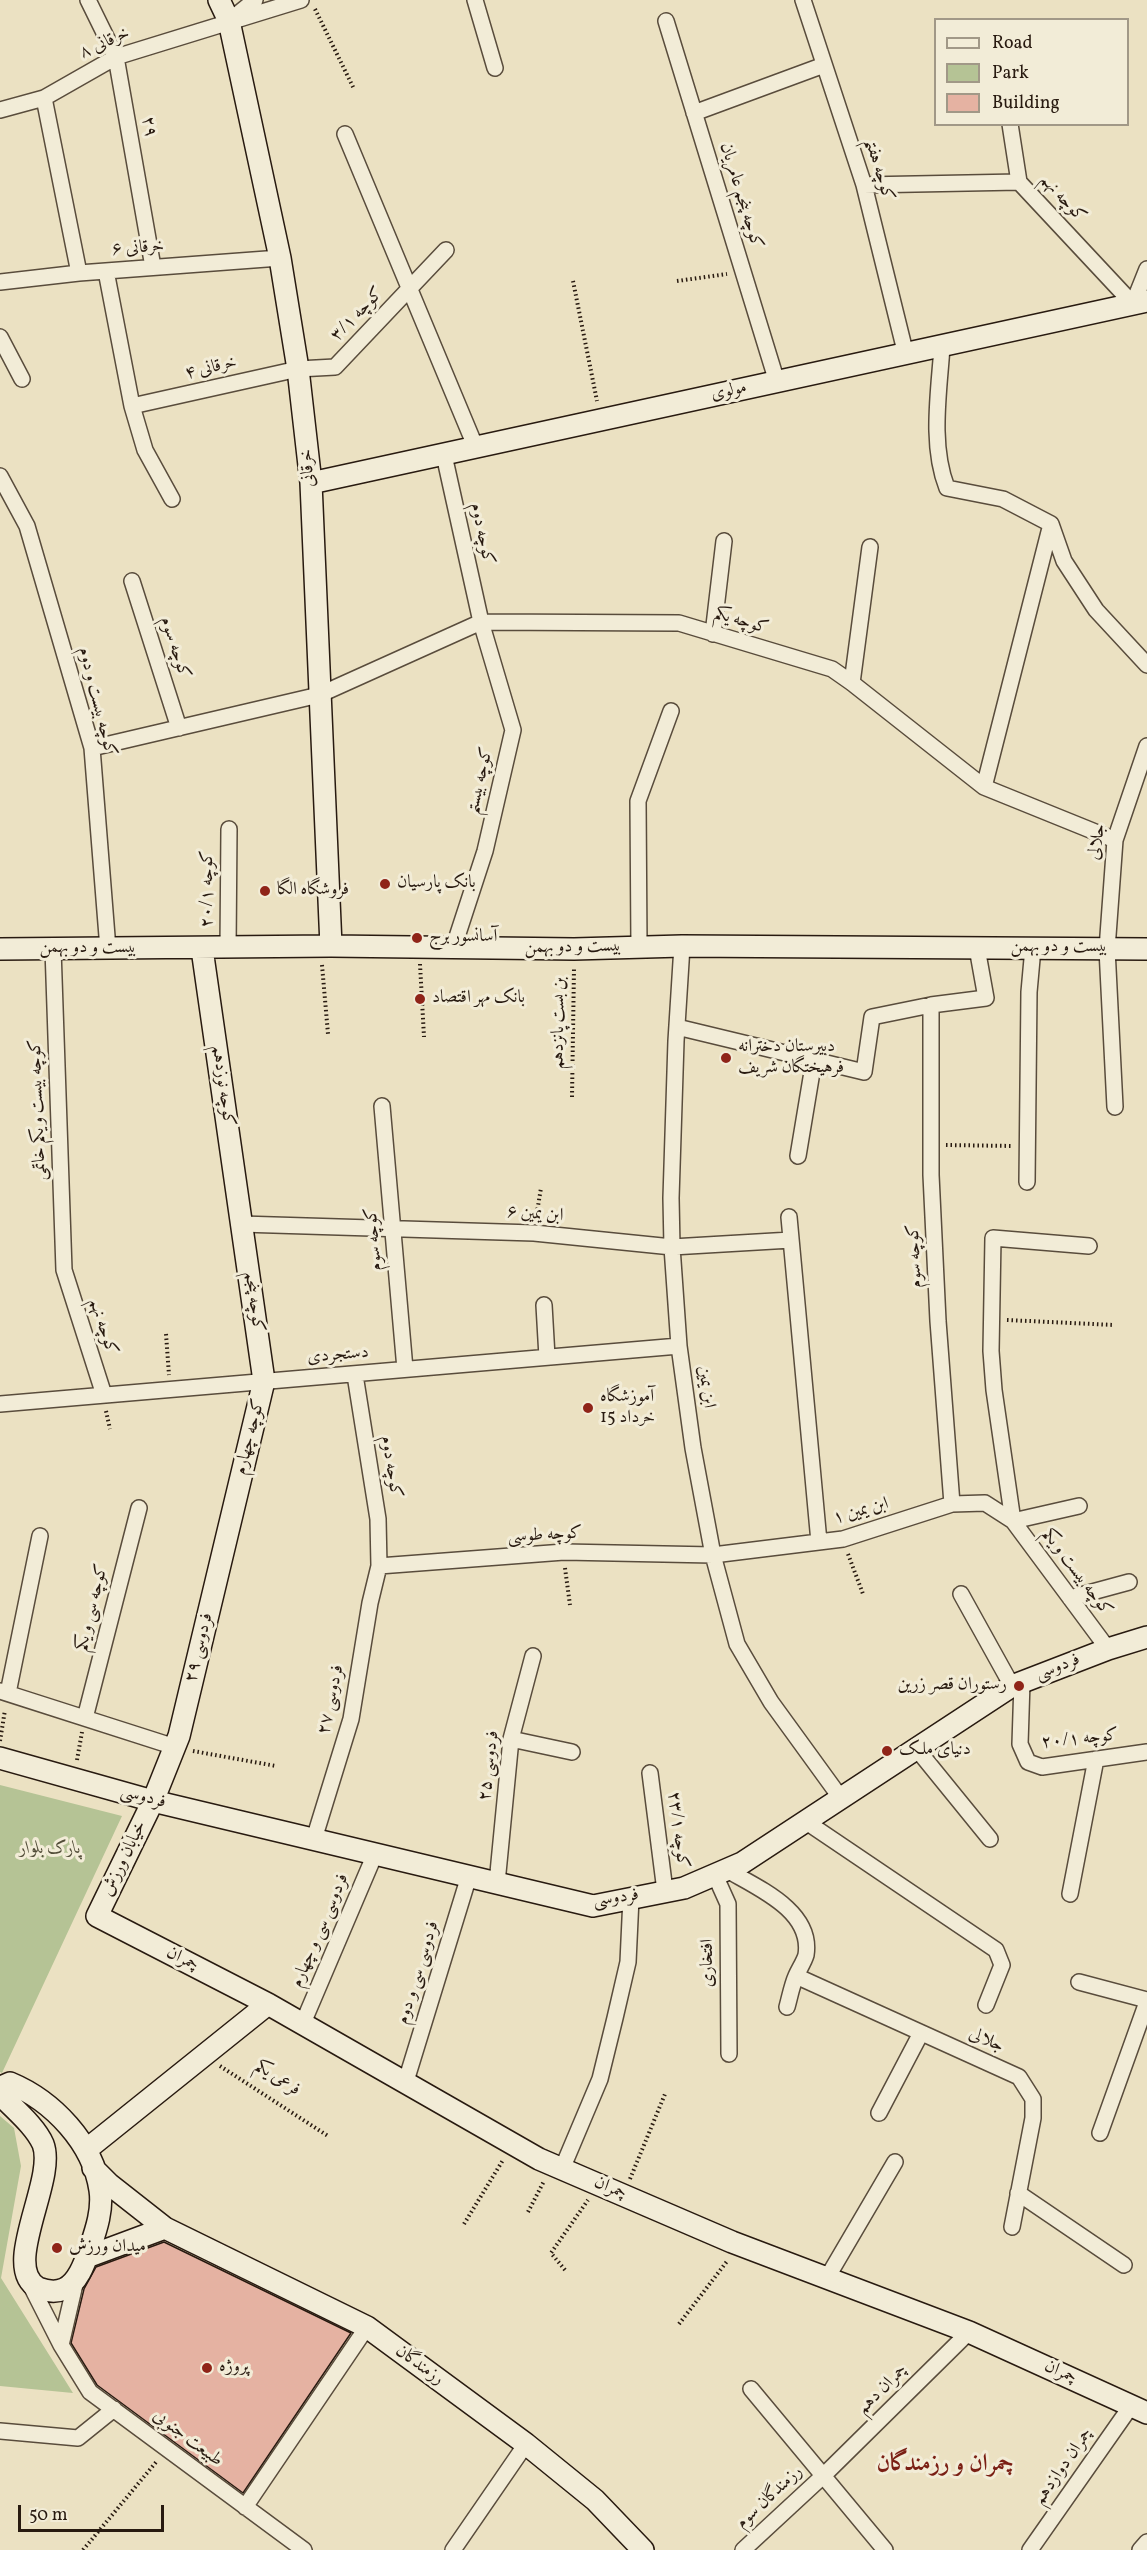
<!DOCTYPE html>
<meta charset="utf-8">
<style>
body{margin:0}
#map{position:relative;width:1147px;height:2550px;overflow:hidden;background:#ebe1c2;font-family:Vollkorn,serif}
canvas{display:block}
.legend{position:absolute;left:934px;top:18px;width:195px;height:108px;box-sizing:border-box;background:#f2ecd7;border:2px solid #a19887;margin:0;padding:8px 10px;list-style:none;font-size:18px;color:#281a10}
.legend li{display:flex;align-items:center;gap:12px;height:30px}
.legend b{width:30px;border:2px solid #a19887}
.scale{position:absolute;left:18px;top:2505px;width:146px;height:27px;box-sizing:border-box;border:3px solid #281a10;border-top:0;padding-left:8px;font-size:18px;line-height:21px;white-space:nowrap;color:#281a10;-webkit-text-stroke:4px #f2ecd7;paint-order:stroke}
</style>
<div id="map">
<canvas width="1147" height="2550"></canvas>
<ul class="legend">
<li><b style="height:8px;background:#f2ecd7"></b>Road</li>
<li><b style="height:16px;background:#b5c395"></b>Park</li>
<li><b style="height:16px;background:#e5b2a2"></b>Building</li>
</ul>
<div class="scale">50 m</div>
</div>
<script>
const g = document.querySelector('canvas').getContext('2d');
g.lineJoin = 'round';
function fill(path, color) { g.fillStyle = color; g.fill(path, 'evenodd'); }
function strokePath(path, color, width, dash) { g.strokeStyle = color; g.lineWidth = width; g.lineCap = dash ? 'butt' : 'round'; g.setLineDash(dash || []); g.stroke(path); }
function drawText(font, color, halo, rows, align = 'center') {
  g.font = font + ' Vollkorn,Amiri,serif'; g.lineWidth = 6; g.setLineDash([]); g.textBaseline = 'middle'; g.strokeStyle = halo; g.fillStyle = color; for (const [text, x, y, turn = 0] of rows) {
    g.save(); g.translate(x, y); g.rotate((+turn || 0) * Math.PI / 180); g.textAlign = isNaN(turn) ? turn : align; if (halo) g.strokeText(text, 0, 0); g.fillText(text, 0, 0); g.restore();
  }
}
fill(new Path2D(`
 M 0,1785 L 122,1816 L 2,2073 L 0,2072 Z
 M 0,2116 L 14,2128 L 21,2166 L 1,2278 L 73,2393 L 0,2386 Z`), '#b5c395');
const building = new Path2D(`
 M 164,2242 L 351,2333 L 243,2493 L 97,2385 L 71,2343 L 84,2289 L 96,2267 Z`);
fill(building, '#e5b2a2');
strokePath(building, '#281a10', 1.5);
const street = new Path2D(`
 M 88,0 L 116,57 L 153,267
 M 475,0 L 495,68
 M 803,0 L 864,185 L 906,355
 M 234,17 L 255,0
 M 666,21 L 777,382
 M 44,98 L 79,273
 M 0,110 L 44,98 L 116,57 L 301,0
 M 694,113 L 824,65
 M 1010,124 L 1019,182
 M 345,134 L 476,448
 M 864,185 L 1019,182 L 1133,304 L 1147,269
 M 106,271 L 132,406 L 145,450 L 172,499
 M 0,282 L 79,273 L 280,258
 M 0,337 L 22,379
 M 942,347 C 939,392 930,445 947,488 L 1003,499 L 1051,524 L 1064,561 L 1096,610 L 1147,665
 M 132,406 L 298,369 L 335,367 L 446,250
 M 444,455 L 481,622 L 513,730 L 485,851 L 453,949
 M 0,476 L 27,526 L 92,748 L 108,949
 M 132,581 L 179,728
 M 713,634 L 724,541
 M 852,683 L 870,547
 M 92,748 L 319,695 L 481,622 L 679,623 L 832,669 L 852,683 L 984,787 L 1115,840
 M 984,787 L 1051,524
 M 682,946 L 676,1041 L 671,1198 L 672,1247 L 679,1346 L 693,1448 L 713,1555 L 737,1644 L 771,1702 L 840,1797
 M 639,947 L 638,801 L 671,711
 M 228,948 L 229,829
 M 53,949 L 64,1270 L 104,1395
 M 931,1005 L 931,1175 L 938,1321 L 952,1504
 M 677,1027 L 864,1072 L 872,1017 L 931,1005 L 986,998 L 977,948
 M 382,1106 L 405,1369
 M 1115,1107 L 1107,949 L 1115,840 L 1147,746
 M 798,1156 L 814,1060
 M 1027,1182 L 1029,992 L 1033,948
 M 789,1217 L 819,1542
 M 241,1224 L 534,1233 L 672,1247 L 791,1240
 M 544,1305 L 547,1357
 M 0,1404 L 679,1346
 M 1013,1521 L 994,1390 L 991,1351 L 993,1238 L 1089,1246
 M 1013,1521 L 1079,1506
 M 379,1566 L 564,1552 L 713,1555 L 843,1539 L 952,1504 L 985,1503 L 1013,1521 L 1108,1649
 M 961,1594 L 1012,1686
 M 1070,1598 L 1129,1582
 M 1022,1682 L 1020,1744 L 1028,1762 L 1042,1767 L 1147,1752
 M 0,1691 L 175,1747
 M 8,1693 L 40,1536
 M 85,1718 L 139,1508
 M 511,1739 L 572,1752
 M 916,1748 L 990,1839
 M 650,1773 L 665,1891
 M 805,1821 L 996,1950 L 1002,1965 L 986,2005
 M 314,1839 L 351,1719 L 370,1603 L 379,1566 L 378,1519 L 355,1375
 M 727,1870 C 758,1888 813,1911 806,1955 C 804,1962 799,1969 796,1976 C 792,1985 790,1996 787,2007
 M 715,1875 L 728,1904 L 729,2054
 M 497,1883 L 511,1739 L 533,1656
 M 1070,1894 L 1096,1759
 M 796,1976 L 1019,2077 L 1033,2099 L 1033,2118 L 1012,2227
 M 1079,1982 L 1147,2000
 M 303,2023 L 375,1854
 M 406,2081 L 469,1876
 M 879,2113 L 921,2033
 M 1100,2133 L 1147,2002
 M 562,2169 L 600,2079 L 615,2018 L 628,1962 L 631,1898
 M 1018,2193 L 1124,2265
 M 827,2278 L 895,2162
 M 29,2282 L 61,2345 L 90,2392 L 304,2550
 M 61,2345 L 76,2280
 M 751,2389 L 885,2550
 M 0,2431 L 78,2438 L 114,2409
 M 245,2507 L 367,2327
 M 453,2550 L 526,2444
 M 743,2550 L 823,2476 L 969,2332
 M 1030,2550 L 1131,2406
 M 1140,2550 L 1147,2542`);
const secondary = new Path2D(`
 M 219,0 L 229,21 L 280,258 L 298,369 L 311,483 L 331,946
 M 311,483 L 1147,301
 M 0,949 L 331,946 L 574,949 L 682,946 L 1147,949
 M 202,949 L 264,1381 L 179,1736 L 153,1801 L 97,1916 L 268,2004 L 539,2159 L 732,2242 L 969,2332 L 1147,2413
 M 0,1758 L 153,1801 L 593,1906 L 684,1888 L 742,1863 L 1012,1686 L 1108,1649 L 1147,1637
 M 10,2083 C 53,2101 93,2143 100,2190 C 103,2210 96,2230 90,2248 C 85,2262 78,2283 64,2289 C 55,2293 46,2291 38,2288 C 0,2267 57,2180 43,2144 C 35,2126 15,2110 2,2096 L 1,2087 Z
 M 86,2150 L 268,2004
 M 93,2168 L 109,2184 L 165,2228 L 367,2327 L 526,2444 L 595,2500 L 643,2550
 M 87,2257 L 165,2228`);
strokePath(street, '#594c3c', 18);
strokePath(secondary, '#281a10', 24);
strokePath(new Path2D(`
 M 315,9 L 354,89
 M 573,281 L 597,401
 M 677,281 L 727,274
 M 420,964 L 424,1037
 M 322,965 L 328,1034
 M 572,1097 L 574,968
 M 946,1145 L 1013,1146
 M 536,1218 L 541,1188
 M 1007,1320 L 1114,1325
 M 166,1334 L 169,1375
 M 106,1411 L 110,1429
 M 848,1554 L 863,1594
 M 565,1568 L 570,1605
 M 0,1741 L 5,1710
 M 193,1751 L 276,1766
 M 77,1760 L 82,1732
 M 220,2066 L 328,2136
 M 630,2179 L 665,2094
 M 528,2212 L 544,2181
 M 464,2224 L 503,2160
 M 565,2270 L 551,2253 L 588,2200
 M 679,2324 L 728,2260
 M 83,2550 L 157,2461`), '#281a10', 4, [1.5, 3]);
strokePath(street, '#f2ecd7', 15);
strokePath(secondary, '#f2ecd7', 21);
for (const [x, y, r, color] of [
 [385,884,6,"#8f2418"],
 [265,891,6,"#8f2418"],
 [417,938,6,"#8f2418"],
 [420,999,6,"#8f2418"],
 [726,1058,6,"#8f2418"],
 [588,1408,6,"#8f2418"],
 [1019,1686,6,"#8f2418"],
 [887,1751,6,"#8f2418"],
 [57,2248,6,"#8f2418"],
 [207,2368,6,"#8f2418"]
]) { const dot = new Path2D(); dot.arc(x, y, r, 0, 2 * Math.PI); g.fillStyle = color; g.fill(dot); strokePath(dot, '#f2ecd7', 2); }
drawText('18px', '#281a10', '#f2ecd7', [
 ["خرقانی ۸",105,44,-24],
 ["۲۹",148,127,80],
 ["کوچه هفتم",878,170,73],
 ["کوچه پنجم عامریان",740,196,73],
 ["کوچه نهم",1062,199,47],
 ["خرقانی ۶",138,249,-4],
 ["کوچه ۳/۱",358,315,-46],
 ["خرقانی ۴",211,369,-13],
 ["مولوی",729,392,-12],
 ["خرقانی",309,468,-95],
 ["کوچه دوم",481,534,78],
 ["کوچه یکم",741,622,17],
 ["کوچه سوم",174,648,72],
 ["کوچه بیست و دوم",96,702,76],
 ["کوچه بیستم",481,781,-77],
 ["جلالی",1098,842,-80],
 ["کوچه ۲۰/۱",209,889,-90],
 ["بیست و دو بهمن",573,948,-1],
 ["بیست و دو بهمن",1059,948],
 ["بیست و دو بهمن",88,949],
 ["بن بست پانزدهم",560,1023,-89],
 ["کوچه نوزدهم",222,1086,82],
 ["کوچه بیست و یکم خاتمی",39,1110,-92],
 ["ابن یمین ۶",535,1215,4],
 ["کوچه سوم",375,1239,-95],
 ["کوچه سوم",916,1256,-93],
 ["کوچه پنجم",253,1302,82],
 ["کوچه نهم",102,1327,72],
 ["دستجردی",338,1356,-5],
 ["ابن یمین",705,1387,82],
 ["کوچه چهارم",251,1437,-76],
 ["کوچه دوم",390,1467,81],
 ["ابن یمین ۱",861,1512,-16],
 ["کوچه طوسی",545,1536,-3],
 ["کوچه بیست و یکم",1076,1573,53],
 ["کوچه سی و یکم",93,1608,-76],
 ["فردوسی ۲۹",200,1648,-76],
 ["فردوسی",1058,1668,-21],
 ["فردوسی ۲۷",332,1700,-78],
 ["کوچه ۲۰/۱",1080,1740,-6],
 ["فردوسی ۲۵",490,1766,-83],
 ["فردوسی",143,1798,15],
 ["کوچه ۲۳/۱",677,1830,83],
 ["خیابان ورزش",125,1859,-64],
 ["فردوسی",616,1899,-8],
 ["فردوسی سی و چهارم",321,1931,-67],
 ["چمران",182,1960,27],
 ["افتخاری",709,1963,-90],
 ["فردوسی سی و دوم",419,1973,-73],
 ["جلالی",986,2041,24],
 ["فرعی یکم",277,2079,33],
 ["چمران",610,2189,24],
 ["رزمندگان",419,2366,36],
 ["چمران",1060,2373,25],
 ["چمران دهم",883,2390,-45],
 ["طبیعت جنوبی",187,2439,37],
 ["چمران دوازدهم",1064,2467,-55],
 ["رزمندگان سوم",770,2498,-43]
]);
drawText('18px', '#281a10', '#f2ecd7', [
 ["بانک پارسیان",397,884],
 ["فروشگاه الگا",277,891],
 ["آسانسور برج",429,938],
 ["بانک مهر اقتصاد",432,999],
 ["دبیرستان دخترانه",738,1048],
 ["فرهیختگان شریف",738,1069],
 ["آموزشگاه",600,1398],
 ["15 خرداد",600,1419],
 ["رستوران قصر زرین",1007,1686,"right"],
 ["دنیای ملک",899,1751],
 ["میدان ورزش",69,2248],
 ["پروژه",219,2368]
], 'left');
drawText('italic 18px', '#524d38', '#f2ecd7', [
 ["پارک بلوار",50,1850]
]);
drawText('bold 24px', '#7a1f14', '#f2ecd7', [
 ["چمران و رزمندگان",945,2466]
]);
</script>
